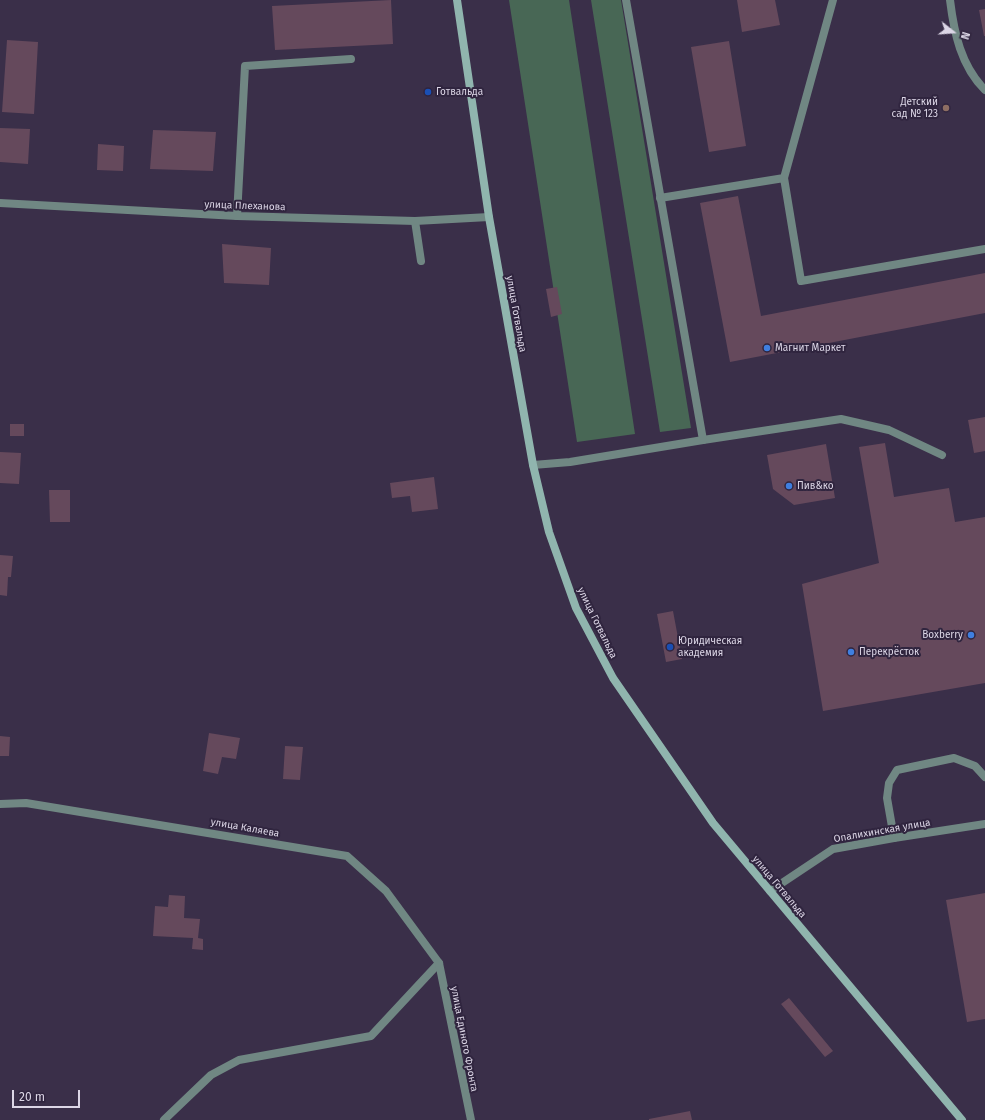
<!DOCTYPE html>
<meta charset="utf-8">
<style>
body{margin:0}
#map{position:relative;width:985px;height:1120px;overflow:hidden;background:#3a2f49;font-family:"Fira Sans",sans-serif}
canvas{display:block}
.north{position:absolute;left:933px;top:12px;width:40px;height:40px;-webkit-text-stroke:3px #30253f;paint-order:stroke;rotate:107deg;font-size:11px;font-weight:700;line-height:16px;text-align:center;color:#dcd6e6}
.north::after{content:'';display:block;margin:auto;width:14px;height:18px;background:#dcd6e6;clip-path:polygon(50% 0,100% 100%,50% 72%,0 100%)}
.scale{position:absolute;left:12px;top:1090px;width:68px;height:18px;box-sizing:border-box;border:2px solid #dcd6e6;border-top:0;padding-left:5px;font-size:12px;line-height:14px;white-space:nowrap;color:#dcd6e6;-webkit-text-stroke:3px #30253f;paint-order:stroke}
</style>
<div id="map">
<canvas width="985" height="1120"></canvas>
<div class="north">N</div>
<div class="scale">20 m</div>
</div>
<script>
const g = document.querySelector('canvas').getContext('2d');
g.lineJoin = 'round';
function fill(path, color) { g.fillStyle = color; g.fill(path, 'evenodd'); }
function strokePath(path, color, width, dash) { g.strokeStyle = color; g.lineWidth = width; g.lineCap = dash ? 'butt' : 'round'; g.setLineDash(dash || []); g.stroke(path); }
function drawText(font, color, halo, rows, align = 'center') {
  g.font = font + ' "Fira Sans",sans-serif'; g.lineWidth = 4; g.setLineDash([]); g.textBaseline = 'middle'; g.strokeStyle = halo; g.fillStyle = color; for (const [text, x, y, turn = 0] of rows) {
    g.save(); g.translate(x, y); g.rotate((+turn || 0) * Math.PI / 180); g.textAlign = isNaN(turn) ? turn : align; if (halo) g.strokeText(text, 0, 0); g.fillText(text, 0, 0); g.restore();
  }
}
fill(new Path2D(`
 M 509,0 L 569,0 L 635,434 L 577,442 Z
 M 591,0 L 621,0 L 691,428 L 660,432 Z`), '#486755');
fill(new Path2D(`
 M 391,0 L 393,44 L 275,50 L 272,6 Z
 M 737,0 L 775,0 L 780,25 L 742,32 Z
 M 985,9 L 985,36 L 984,36 L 979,10 Z
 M 7,40 L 38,42 L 34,114 L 2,112 Z
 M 729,41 L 746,146 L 709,152 L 691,47 Z
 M 0,128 L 30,129 L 28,164 L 0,162 Z
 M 153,130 L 216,132 L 213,171 L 150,169 Z
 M 98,144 L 124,146 L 123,171 L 97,170 Z
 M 738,196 L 761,316 L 985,273 L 985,313 L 730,362 L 700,203 Z
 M 222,244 L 271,248 L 269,285 L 224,283 Z
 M 557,287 L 562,314 L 551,317 L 546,289 Z
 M 985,417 L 985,451 L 974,453 L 968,420 Z
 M 10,424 L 24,424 L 24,436 L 10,436 Z
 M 885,443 L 894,497 L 949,488 L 955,522 L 985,517 L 985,683 L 823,711 L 802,584 L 879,563 L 859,447 Z
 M 826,444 L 835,498 L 794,505 L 773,489 L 767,455 Z
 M 0,452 L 21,453 L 19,484 L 0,483 Z
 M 434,477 L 438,509 L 412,512 L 410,496 L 392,498 L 390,483 Z
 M 49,490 L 70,490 L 70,522 L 50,522 Z
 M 0,555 L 13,556 L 11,577 L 8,577 L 7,596 L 0,595 Z
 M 673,611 L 682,659 L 666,662 L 657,614 Z
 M 209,733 L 240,738 L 236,759 L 222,757 L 218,774 L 203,771 Z
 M 0,736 L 10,737 L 9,756 L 0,756 Z
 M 285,746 L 303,747 L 300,780 L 283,779 Z
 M 985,893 L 985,1019 L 967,1022 L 946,900 Z
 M 169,895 L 185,896 L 184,918 L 200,919 L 198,938 L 203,939 L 203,950 L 192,949 L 193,938 L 153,936 L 155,906 L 168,907 Z
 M 789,998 L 833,1051 L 825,1057 L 781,1004 Z
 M 690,1111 L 692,1120 L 649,1120 L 649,1119 Z`), '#65495c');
strokePath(new Path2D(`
 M 950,0 C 954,33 961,66 985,90
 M 784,178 L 801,281 L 985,249
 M 660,198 L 784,178 L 833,0
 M 237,216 L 245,66 L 351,59
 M 415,221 L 421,261
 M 703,440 L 841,419 L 889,430 L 942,455
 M 894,838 L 887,798 L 889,783 L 897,770 L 954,758 L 975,766 L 985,777
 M 164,1120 L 211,1075 L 239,1060 L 371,1036 L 439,963`), '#708783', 8);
strokePath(new Path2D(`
 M 0,203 L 237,216 L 415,221 L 489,217
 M 533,465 L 570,462 L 703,440 L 626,0
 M 0,804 L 26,803 L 347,856 L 386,891 L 439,963 L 471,1120`), '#708783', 8);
strokePath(new Path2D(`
 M 770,891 L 833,849 L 894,838 L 985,824`), '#708783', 8);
strokePath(new Path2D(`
 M 457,0 L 489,217 L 533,465 L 549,532 L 576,608 L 613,678 L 713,823 L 962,1120`), '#90b5ae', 8);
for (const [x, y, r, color] of [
 [428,92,4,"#1a4fb4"],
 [946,108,4,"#8d6e63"],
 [767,348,4,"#3f7fe0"],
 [789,486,4,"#3f7fe0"],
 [971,635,4,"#3f7fe0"],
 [670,647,4,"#1a4fb4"],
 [851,652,4,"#3f7fe0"]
]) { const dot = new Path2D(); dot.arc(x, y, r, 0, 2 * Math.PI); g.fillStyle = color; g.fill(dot); strokePath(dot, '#30253f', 1.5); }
drawText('10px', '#dcd6e6', '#30253f', [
 ["Готвальда",436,92],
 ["Детский",938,102,"right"],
 ["сад № 123",938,114,"right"],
 ["Магнит Маркет",775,348],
 ["Пив&ко",797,486],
 ["Boxberry",963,635,"right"],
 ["Юридическая",678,641],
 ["академия",678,653],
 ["Перекрёсток",859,652]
], 'left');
drawText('10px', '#dcd6e6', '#30253f', [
 ["улица Плеханова",245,206,2],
 ["улица Готвальда",516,314,80],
 ["улица Готвальда",597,623,64],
 ["улица Каляева",245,828,10],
 ["Опалихинская улица",882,831,-10],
 ["улица Готвальда",779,887,50],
 ["улица Единого Фронта",464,1039,79]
]);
</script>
